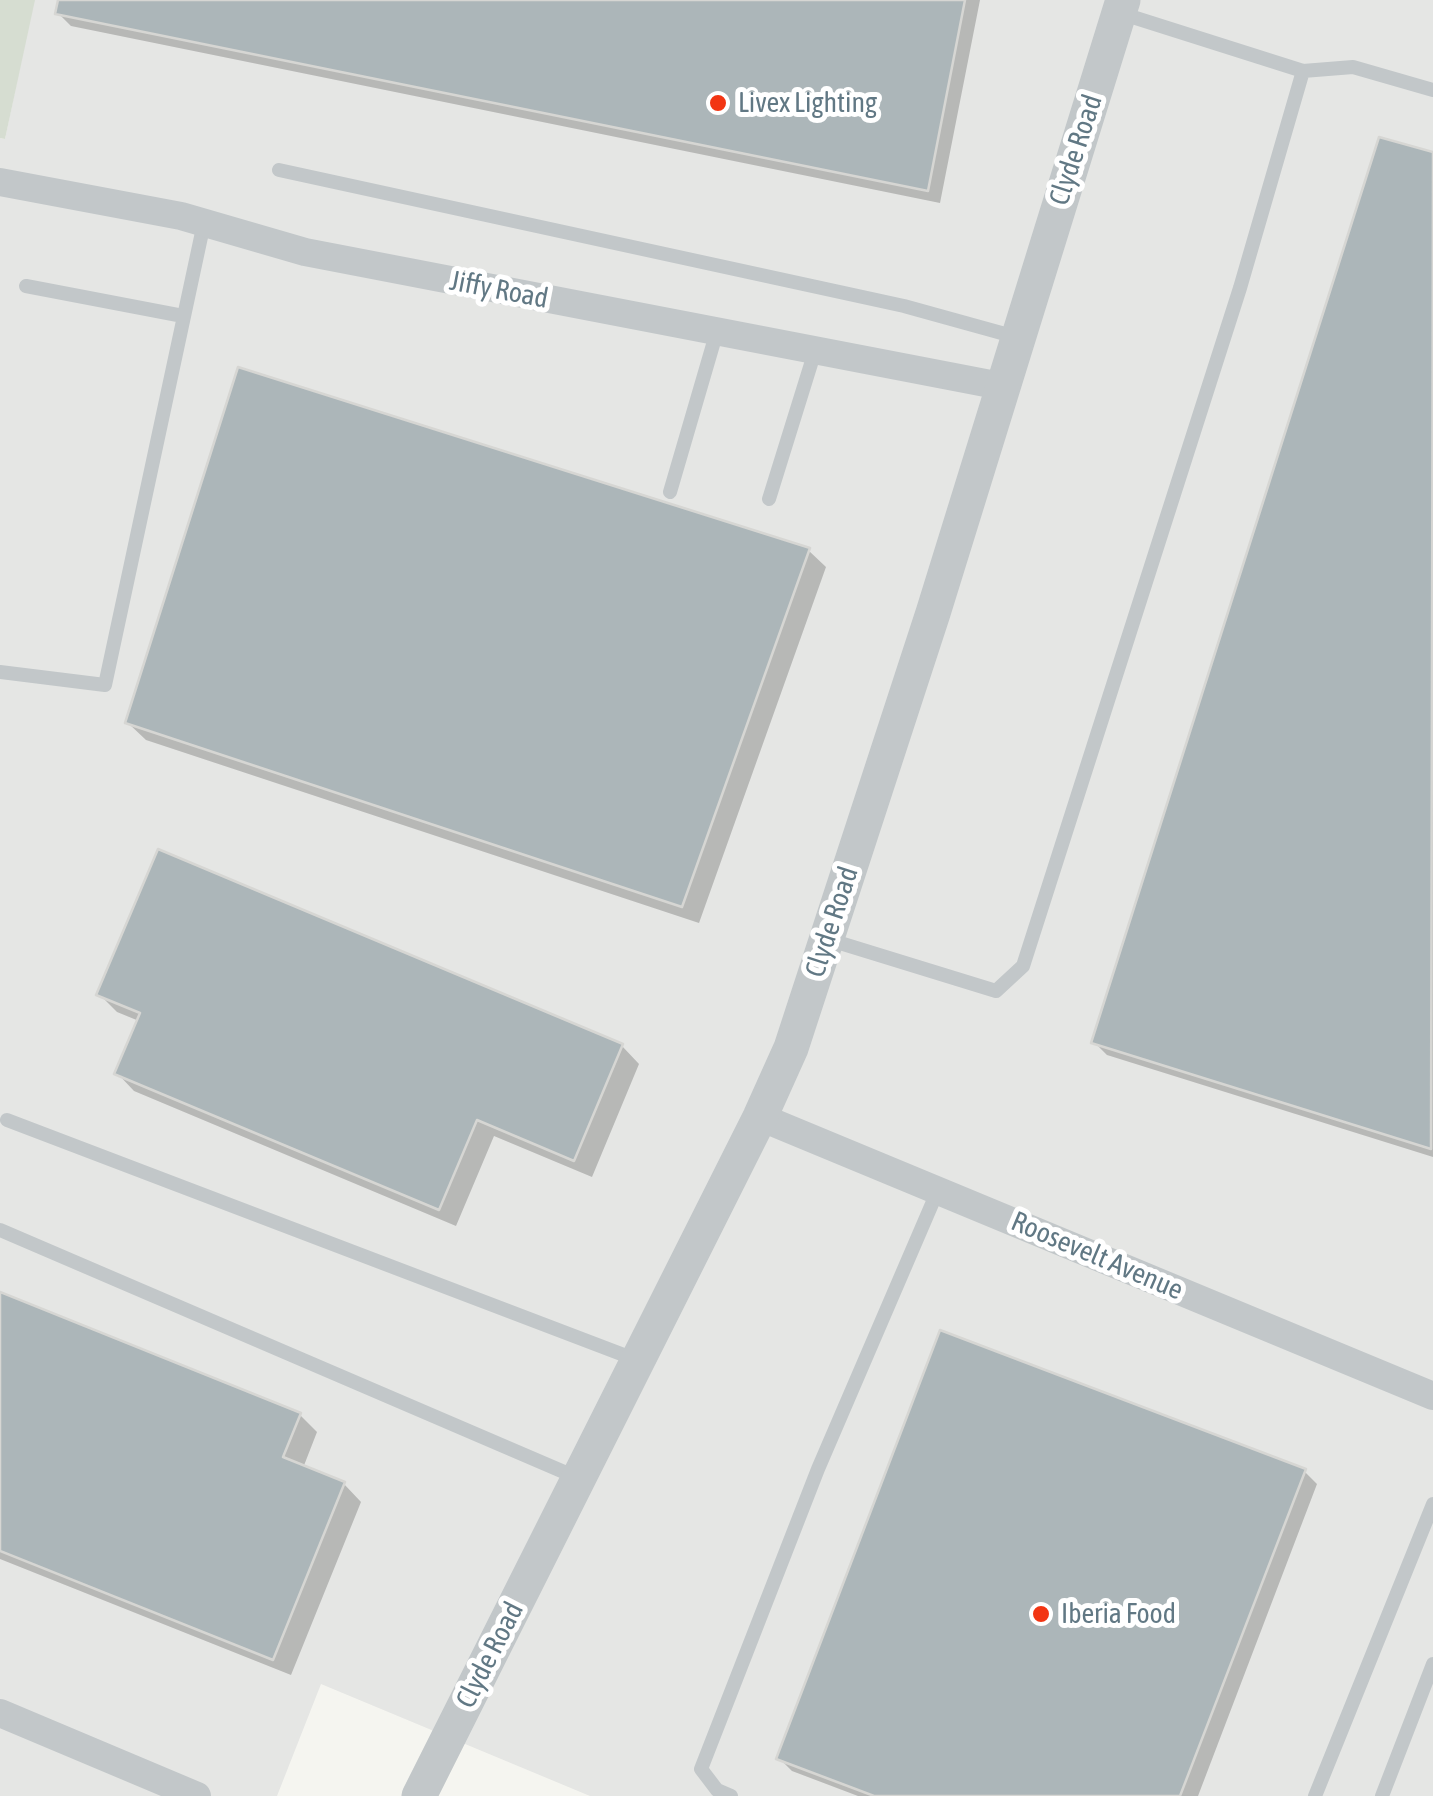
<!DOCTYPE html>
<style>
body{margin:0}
canvas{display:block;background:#f5f5f0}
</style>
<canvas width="1433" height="1796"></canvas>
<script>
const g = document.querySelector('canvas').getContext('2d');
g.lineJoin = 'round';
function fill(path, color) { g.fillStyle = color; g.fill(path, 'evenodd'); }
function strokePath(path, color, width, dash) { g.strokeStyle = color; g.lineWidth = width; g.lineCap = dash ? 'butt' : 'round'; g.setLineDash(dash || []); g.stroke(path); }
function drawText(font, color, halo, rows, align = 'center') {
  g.font = font + ' "Asap Condensed",sans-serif'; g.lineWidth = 10; g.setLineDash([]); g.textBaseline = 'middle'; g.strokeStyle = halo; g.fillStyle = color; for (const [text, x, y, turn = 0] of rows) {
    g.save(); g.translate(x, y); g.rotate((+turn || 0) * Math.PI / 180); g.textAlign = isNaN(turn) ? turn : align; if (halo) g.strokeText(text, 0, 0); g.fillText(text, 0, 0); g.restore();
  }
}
fill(new Path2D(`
 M 34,0 L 1433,0 L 1433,1796 L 590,1796 L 321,1684 L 277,1796 L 0,1796 L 0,138 L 5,139 Z`), '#e5e6e4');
fill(new Path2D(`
 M 0,0 L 35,0 L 5,139 L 0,138 Z`), '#d6ddd1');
fill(new Path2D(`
 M 60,0 L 980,0 L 940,203 L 71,26 L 58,13 Z
 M 1381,140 L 1433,154 L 1433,1157 L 1107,1055 L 1094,1042 Z
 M 808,550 L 826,567 L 699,923 L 146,740 L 128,723 Z
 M 159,853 L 622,1046 L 639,1064 L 592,1177 L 494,1136 L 456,1226 L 134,1091 L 117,1073 L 139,1021 L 117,1012 L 99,994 Z
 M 0,1295 L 300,1415 L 317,1432 L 303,1468 L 344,1484 L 361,1502 L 291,1675 L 0,1559 Z
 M 1304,1471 L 1317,1484 L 1198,1796 L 858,1796 L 792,1771 L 779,1758 Z`), '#0003');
const building = new Path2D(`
 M 58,0 L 965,0 L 928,191 L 55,14 Z
 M 1379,137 L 1433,152 L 1431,1149 L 1091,1043 Z
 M 238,367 L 810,548 L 682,907 L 125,723 Z
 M 158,849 L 623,1044 L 574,1161 L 477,1120 L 439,1210 L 114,1074 L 140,1013 L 96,995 Z
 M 0,1292 L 301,1413 L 283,1457 L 345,1482 L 273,1660 L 0,1551 Z
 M 940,1330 L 1306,1469 L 1180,1796 L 874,1796 L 776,1759 Z`);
fill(building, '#acb6b9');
strokePath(building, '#d6d6d3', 2.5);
strokePath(new Path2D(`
 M 1120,13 L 1303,71
 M 279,170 L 904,306 L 1016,337
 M 26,286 L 183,316
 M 670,492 L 717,331
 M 769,499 L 815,351
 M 0,672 L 105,685 L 204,223
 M 827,939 L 996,991 L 1023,966 L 1240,288 L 1303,71 L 1353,67 L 1433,90
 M 7,1120 L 637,1360
 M 0,1230 L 578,1478
 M 731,1796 L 717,1790 L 701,1769 L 818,1469 L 938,1190
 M 1315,1796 L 1433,1504
 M 1382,1796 L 1433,1664`), '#c2c7c9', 14);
strokePath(new Path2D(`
 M 0,182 L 181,216 L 305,252 L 1001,386
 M 760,1117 L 1433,1396
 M 0,1713 L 197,1796`), '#c2c7c9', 28);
strokePath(new Path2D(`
 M 419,1796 L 760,1117 L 791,1048 L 933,613 L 1123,0`), '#c2c7c9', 35);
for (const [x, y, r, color] of [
 [718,103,10,"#f23513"],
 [1041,1614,10,"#f23513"]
]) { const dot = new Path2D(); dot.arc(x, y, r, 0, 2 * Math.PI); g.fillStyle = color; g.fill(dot); strokePath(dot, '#fff', 4); }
drawText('28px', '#617884', '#fff', [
 ["Livex Lighting",738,103],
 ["Iberia Food",1061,1614]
], 'left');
drawText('28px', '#617884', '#fff', [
 ["Clyde Road",1076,150,-72],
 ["Jiffy Road",499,290,11],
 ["Clyde Road",832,922,-72],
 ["Roosevelt Avenue",1097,1256,23],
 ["Clyde Road",490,1655,-63]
]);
</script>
